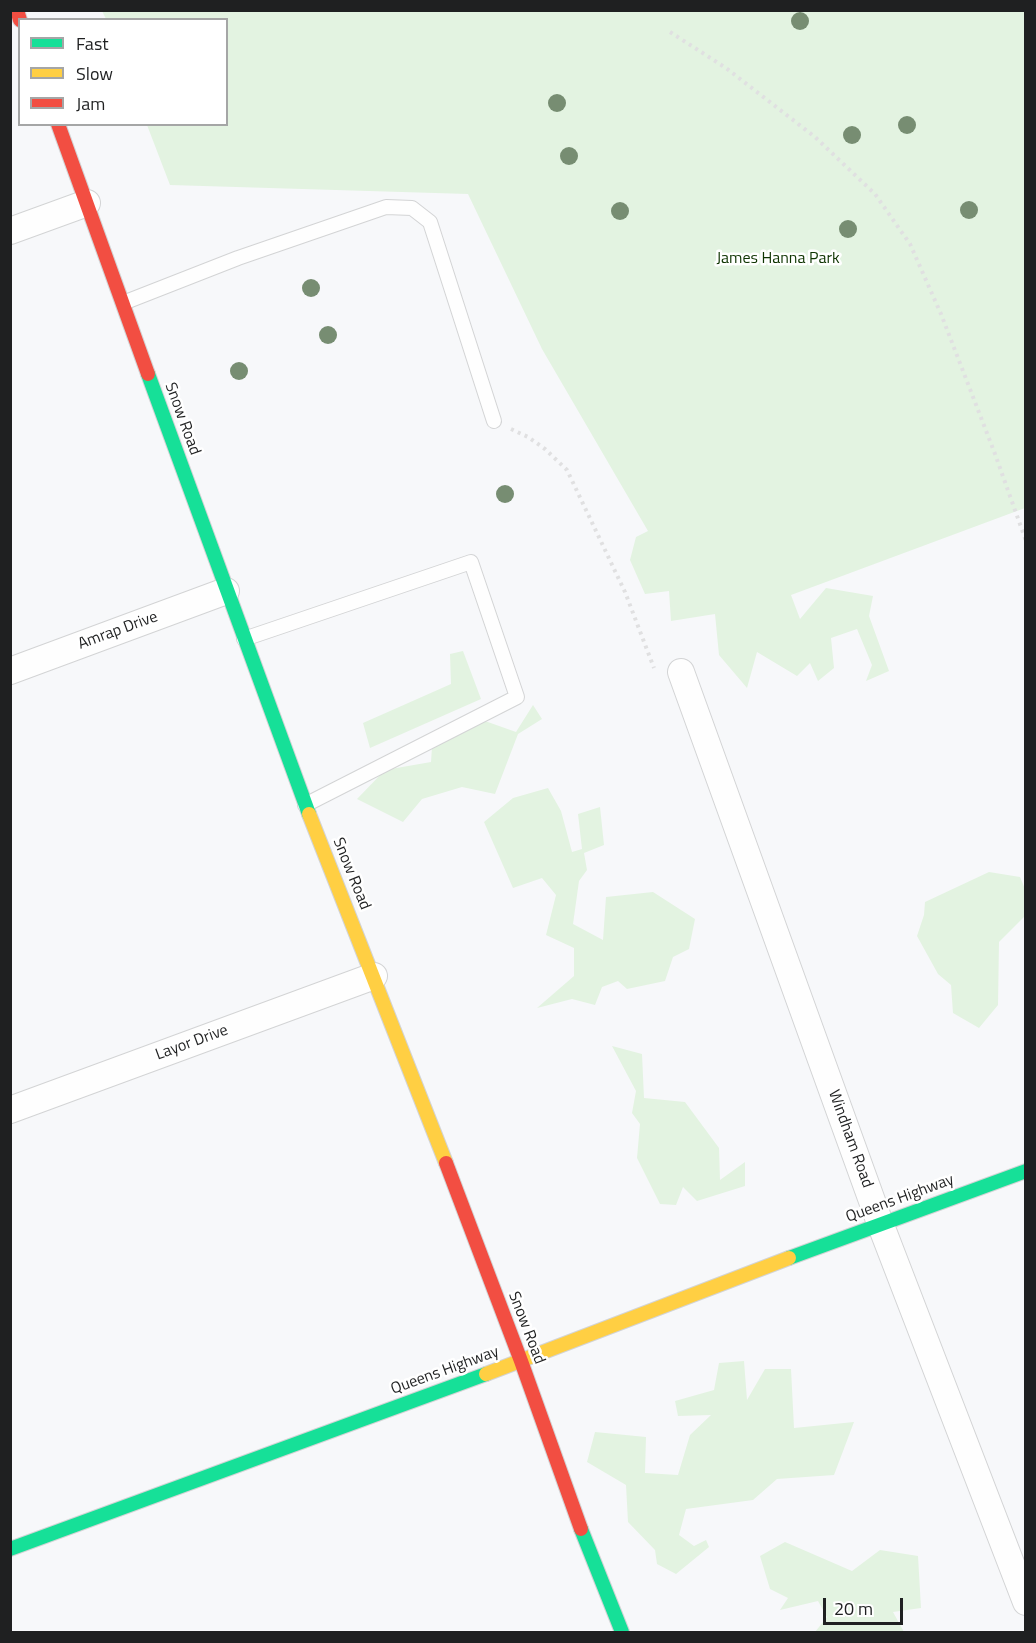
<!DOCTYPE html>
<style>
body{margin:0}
#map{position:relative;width:1036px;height:1643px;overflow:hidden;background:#f7f8fa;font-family:"Titillium Web",sans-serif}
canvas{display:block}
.frame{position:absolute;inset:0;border:12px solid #1f2021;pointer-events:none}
.legend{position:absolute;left:18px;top:18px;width:210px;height:108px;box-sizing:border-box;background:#fff;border:2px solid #a5a6a6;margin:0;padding:8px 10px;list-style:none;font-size:18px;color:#1f2021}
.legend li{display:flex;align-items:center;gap:12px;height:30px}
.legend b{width:30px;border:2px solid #a5a6a6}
.scale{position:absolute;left:823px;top:1598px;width:80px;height:27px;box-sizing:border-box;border:3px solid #1f2021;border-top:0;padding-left:8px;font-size:18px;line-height:21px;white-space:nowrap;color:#1f2021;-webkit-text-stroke:4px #fff;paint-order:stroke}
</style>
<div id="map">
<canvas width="1036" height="1643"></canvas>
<div class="frame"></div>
<ul class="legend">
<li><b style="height:8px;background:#16e098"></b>Fast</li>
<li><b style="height:8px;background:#ffcf43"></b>Slow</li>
<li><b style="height:8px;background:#f24e42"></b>Jam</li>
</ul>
<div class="scale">20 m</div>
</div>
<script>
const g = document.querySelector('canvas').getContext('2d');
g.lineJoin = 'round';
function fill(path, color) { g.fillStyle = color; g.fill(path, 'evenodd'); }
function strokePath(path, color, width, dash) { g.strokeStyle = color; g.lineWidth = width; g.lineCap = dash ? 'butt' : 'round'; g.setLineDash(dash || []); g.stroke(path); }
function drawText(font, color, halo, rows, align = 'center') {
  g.font = font + ' "Titillium Web",sans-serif'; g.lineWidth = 5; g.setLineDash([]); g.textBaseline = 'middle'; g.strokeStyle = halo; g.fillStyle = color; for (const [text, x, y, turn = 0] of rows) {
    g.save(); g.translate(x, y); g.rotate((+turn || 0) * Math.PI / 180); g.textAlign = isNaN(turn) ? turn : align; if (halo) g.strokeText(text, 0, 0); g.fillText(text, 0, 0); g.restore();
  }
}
fill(new Path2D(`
 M 102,11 L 1025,11 L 1025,508 L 791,595 L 800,619 L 826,588 L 873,596 L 869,616 L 889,671 L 866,681 L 872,665 L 857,629 L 831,638 L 834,668 L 818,681 L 810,663 L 797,676 L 757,652 L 747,688 L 719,655 L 715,614 L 671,621 L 669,591 L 645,594 L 630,560 L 636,537 L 648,531 L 542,349 L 468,194 L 170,185 L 147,125 L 226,124 L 226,20 L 106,19 Z
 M 463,651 L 481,699 L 370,748 L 363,723 L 451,684 L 450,654 Z
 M 533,705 L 542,719 L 518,734 L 495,794 L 462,787 L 422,799 L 403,822 L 357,799 L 385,770 L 431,762 L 433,732 L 485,721 L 516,732 Z
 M 548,788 L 561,811 L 572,852 L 582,849 L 578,814 L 600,807 L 604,845 L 584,853 L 587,870 L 579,881 L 573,924 L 603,940 L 606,897 L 653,892 L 695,919 L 689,949 L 673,957 L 665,981 L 627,989 L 618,981 L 602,987 L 595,1005 L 572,999 L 537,1008 L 574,976 L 574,948 L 546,935 L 556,895 L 542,878 L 513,888 L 484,822 L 513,798 Z
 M 989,872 L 1020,877 L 1025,889 L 1025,916 L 999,942 L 998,1005 L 979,1028 L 953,1013 L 951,985 L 938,974 L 917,936 L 924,915 L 925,902 Z
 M 612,1046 L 642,1054 L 644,1098 L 685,1102 L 719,1148 L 720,1180 L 745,1162 L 745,1186 L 697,1201 L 683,1187 L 676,1205 L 660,1204 L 637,1158 L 640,1124 L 632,1113 L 636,1091 Z
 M 744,1361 L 747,1400 L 765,1369 L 791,1369 L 794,1428 L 854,1422 L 834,1475 L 777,1479 L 753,1500 L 686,1509 L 679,1535 L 694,1546 L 706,1540 L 709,1547 L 676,1574 L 657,1564 L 655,1550 L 628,1522 L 626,1485 L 587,1462 L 595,1432 L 646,1437 L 645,1473 L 678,1475 L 690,1435 L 711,1415 L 678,1416 L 675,1401 L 714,1390 L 719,1363 Z
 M 785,1542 L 852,1571 L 880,1550 L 918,1556 L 921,1608 L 893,1612 L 904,1632 L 815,1632 L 827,1617 L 818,1601 L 780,1610 L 788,1598 L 770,1589 L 760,1556 Z`), '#e3f3e1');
const lane = new Path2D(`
 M 123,303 L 238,258 L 386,207 L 412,208 L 430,222 L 494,421
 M 244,639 L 471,562 L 517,697 L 305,805`);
const street = new Path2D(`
 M 10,231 L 87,203
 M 10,671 L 226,591
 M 681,672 L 880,1223 L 1026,1602
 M 10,1110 L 374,976`);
const fast = new Path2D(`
 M 148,374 L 309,814
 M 789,1258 L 1026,1171
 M 581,1529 L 622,1632
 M 10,1549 L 486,1374`);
const slow = new Path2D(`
 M 309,814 L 446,1163
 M 486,1374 L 789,1258`);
const jam = new Path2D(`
 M 17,10 L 20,20
 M 58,124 L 148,374
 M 446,1163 L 521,1361 L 581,1529`);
strokePath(lane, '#d3d4d5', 16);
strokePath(street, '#d3d4d5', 28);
strokePath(fast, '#d3d4d5', 16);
strokePath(slow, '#d3d4d5', 16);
strokePath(jam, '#d3d4d5', 16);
strokePath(new Path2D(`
 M 670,32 L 726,68 L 815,137 L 875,194 L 910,244 L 941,314 L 995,454 L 1026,541
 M 511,429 L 528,437 L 545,449 L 567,470 L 625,592 L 654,668`), '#e0e0e1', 4, [3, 4.5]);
strokePath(lane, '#fefefe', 14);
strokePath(street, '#fefefe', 26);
strokePath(fast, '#16e098', 14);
strokePath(slow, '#ffcf43', 14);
strokePath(jam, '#f24e42', 14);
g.fillStyle = '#778d72';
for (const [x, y] of [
 [800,21],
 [557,103],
 [907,125],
 [852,135],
 [569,156],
 [969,210],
 [620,211],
 [848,229],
 [311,288],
 [328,335],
 [239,371],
 [505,494]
]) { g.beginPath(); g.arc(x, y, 9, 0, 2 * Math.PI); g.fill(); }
drawText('16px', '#0f3502', '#fff', [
 ["James Hanna Park",778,259]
]);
drawText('16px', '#1f2021', '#fff', [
 ["Snow Road",182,419,70],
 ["Amrap Drive",118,631,-20],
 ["Snow Road",351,874,68],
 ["Layor Drive",192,1043,-20],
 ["Windham Road",850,1139,70],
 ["Queens Highway",900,1199,-20],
 ["Snow Road",526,1328,69],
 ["Queens Highway",445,1371,-20]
]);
</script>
